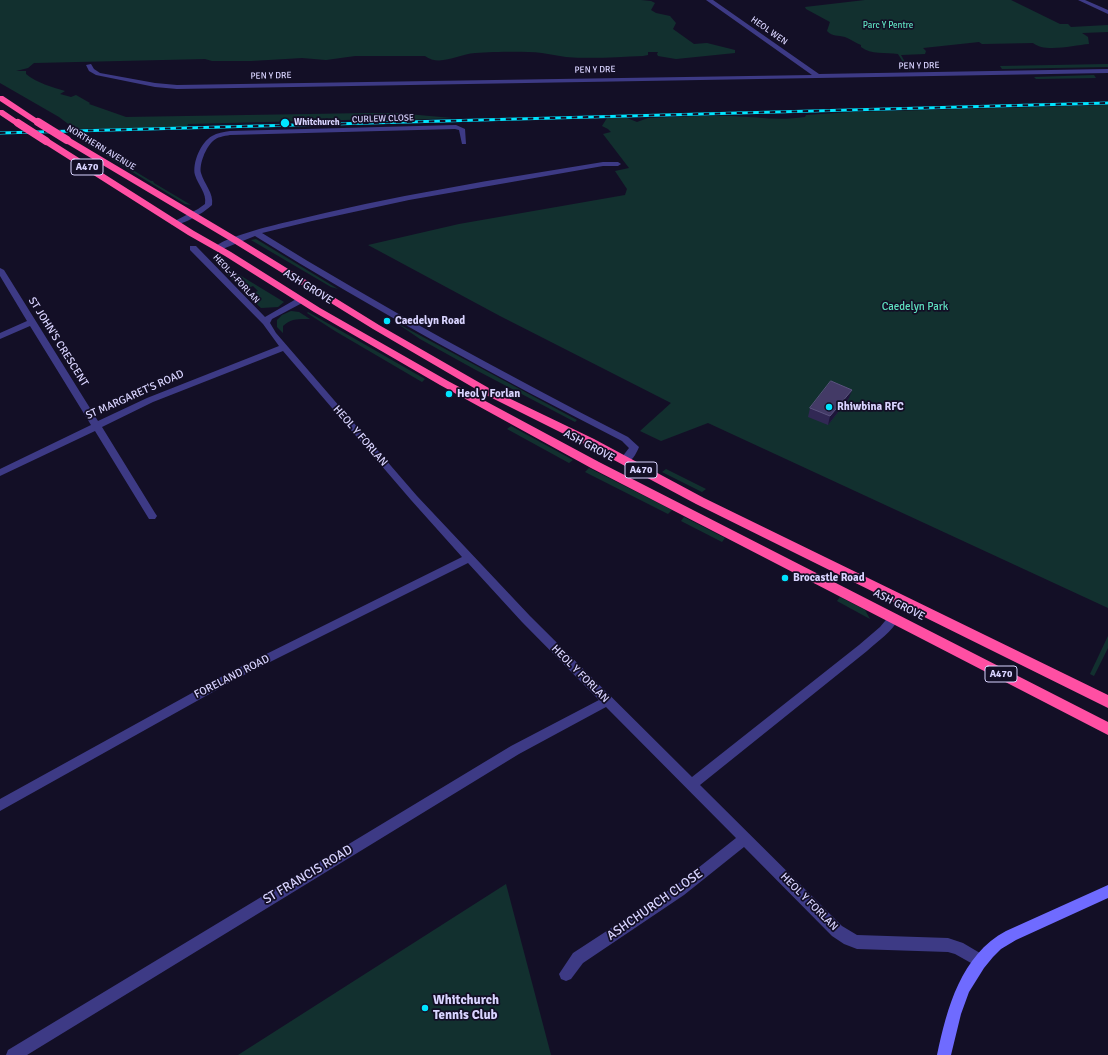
<!DOCTYPE html>
<style>
body{margin:0}
canvas{display:block;background:#130f26}
</style>
<canvas width="1108" height="1055"></canvas>
<script>
const g = document.querySelector('canvas').getContext('2d');
g.lineJoin = 'round';
function fill(path, color) { g.fillStyle = color; g.fill(path, 'evenodd'); }
function strokePath(path, color, width, dash) { g.strokeStyle = color; g.lineWidth = width; g.lineCap = dash ? 'butt' : 'round'; g.setLineDash(dash || []); g.stroke(path); }
function drawText(font, color, halo, rows, align = 'center') {
  g.font = font + ' Signika,sans-serif'; g.lineWidth = 3.5; g.setLineDash([]); g.textBaseline = 'middle'; g.strokeStyle = halo; g.fillStyle = color; for (const [text, x, y, turn = 0] of rows) {
    g.save(); g.translate(x, y); g.rotate((+turn || 0) * Math.PI / 180); g.textAlign = isNaN(turn) ? turn : align; if (halo) g.strokeText(text, 0, 0); g.fillText(text, 0, 0); g.restore();
  }
}
fill(new Path2D(`
 M 0,0 L 641,0 L 651,1 L 655,3 L 651,10 L 656,13 L 670,16 L 676,23 L 673,29 L 694,44 L 707,43 L 735,50 L 735,53 L 676,59 L 658,56 L 657,54 L 658,52 L 648,52 L 648,55 L 643,56 C 618,57 591,59 566,57 C 558,56 550,54 542,53 C 522,51 494,52 475,53 C 458,54 440,67 425,56 L 355,56 L 326,60 L 302,58 L 251,61 L 212,61 L 205,59 L 34,63 L 28,68 L 16,71 L 26,71 L 26,74 C 37,83 52,87 65,91 L 60,94 L 71,97 L 76,95 L 90,103 L 89,104 L 126,117 L 369,113 L 396,113 L 452,118 L 384,121 L 383,119 L 188,124 L 187,127 L 75,129 L 59,117 L 0,83 Z
 M 865,0 L 1011,0 L 1060,24 L 1068,24 L 1071,27 L 1108,25 L 1108,32 L 1082,33 L 1088,37 L 1089,44 C 1074,45 1045,53 1033,43 L 982,44 L 979,42 L 923,48 L 926,51 L 925,54 L 901,55 L 910,71 L 908,70 L 898,54 C 886,52 871,55 861,47 L 861,45 C 856,43 850,39 845,37 C 838,35 833,37 827,31 L 830,22 L 806,9 L 805,7 Z
 M 1108,64 L 1108,67 L 1002,69 L 1000,66 Z
 M 1094,75 L 1096,78 L 1036,79 L 1034,77 Z
 M 1108,105 L 1108,608 L 708,423 L 661,441 L 640,431 L 671,403 L 500,316 L 368,245 L 459,224 L 625,195 L 627,189 L 615,171 L 629,168 L 603,134 L 611,132 L 608,129 L 602,126 L 607,118 L 627,118 L 637,122 L 648,118 C 675,117 703,115 731,116 C 756,117 780,121 805,117 L 806,115 L 852,112 Z
 M 90,144 L 151,181 L 153,181 L 154,183 L 191,205 L 185,204 L 88,145 Z
 M 256,239 L 338,289 L 331,287 L 251,240 Z
 M 223,265 L 284,302 L 278,307 L 261,308 L 247,295 L 258,291 L 253,286 L 243,290 L 219,266 Z
 M 291,311 L 299,312 L 310,319 C 300,319 291,318 283,326 L 283,333 L 277,327 L 277,320 L 282,315 Z
 M 308,312 L 425,379 L 422,382 L 335,331 L 307,313 Z
 M 395,322 L 577,420 L 575,422 L 474,369 L 420,339 Z
 M 511,426 L 573,460 L 569,463 L 507,429 Z
 M 589,468 L 672,510 L 668,514 L 585,472 Z
 M 666,469 L 706,489 L 702,492 L 662,472 Z
 M 684,517 L 725,538 L 722,542 L 681,521 Z
 M 840,597 L 865,610 L 870,619 L 837,601 Z
 M 1108,636 L 1108,648 L 1094,676 L 1090,674 Z
 M 506,884 L 551,1055 L 238,1055 Z`), '#12302f');
fill(new Path2D(`
 M 706,0 L 713,0 L 819,74 L 1108,69 L 1108,73 L 177,89 L 155,87 L 96,75 L 89,71 L 86,65 L 91,64 L 94,69 L 100,73 L 155,83 L 177,85 L 812,75 Z
 M 1078,0 L 1085,0 L 1108,10 L 1108,14 Z
 M 456,125 L 465,129 L 466,144 L 462,144 L 459,130 L 455,129 L 230,135 C 224,136 217,137 213,141 C 206,147 199,164 201,173 C 204,184 214,193 212,205 C 205,212 182,226 172,225 L 171,223 L 198,209 L 205,204 C 207,193 198,185 195,175 C 192,163 201,142 212,136 C 217,133 224,132 230,131 Z
 M 603,162 L 618,162 L 621,164 L 618,166 L 603,166 L 409,200 L 312,221 L 262,233 C 381,307 504,373 628,437 L 639,447 C 636,454 632,462 624,464 L 619,461 L 629,448 L 622,441 C 497,377 374,310 255,236 L 220,250 L 214,250 L 213,248 C 225,237 270,226 287,222 C 391,196 497,179 603,162 Z
 M 190,246 L 196,246 L 265,317 L 298,298 L 304,298 L 304,302 L 272,319 L 270,323 L 276,333 L 417,496 L 530,616 L 692,777 L 859,645 L 880,627 L 890,615 L 894,614 L 898,615 L 899,618 C 892,632 878,641 867,651 L 700,785 L 842,926 L 857,935 L 948,938 L 963,943 L 985,956 L 987,961 L 985,966 L 980,968 L 955,954 L 948,952 L 857,949 L 844,944 L 832,936 L 744,847 L 684,895 L 583,963 L 571,979 L 566,981 L 561,979 L 559,974 L 573,953 L 674,887 L 736,838 L 606,707 L 519,754 L 27,1055 L 6,1055 L 8,1050 L 511,746 L 599,700 L 522,622 L 468,563 L 238,678 L 0,811 L 0,799 L 230,672 L 462,557 L 411,500 L 283,351 L 153,402 L 102,427 L 155,513 L 157,516 L 155,519 L 149,519 L 95,431 L 0,476 L 0,469 L 91,425 L 30,326 L 0,339 L 0,333 L 27,321 L 0,276 L 0,268 L 4,270 L 98,421 L 147,398 L 279,346 L 263,324 L 190,250 Z`), '#3d3a85');
fill(new Path2D(`
 M 1108,885 L 1108,898 L 1016,940 L 1001,949 L 993,957 L 984,968 L 969,992 L 961,1014 L 951,1055 L 937,1055 C 947,1008 961,955 1006,931 Z`), '#6f6bff');
fill(new Path2D(`
 M 0,96 L 3,96 L 42,122 L 41,124 L 35,124 L 0,101 Z
 M 0,110 L 3,110 L 22,123 L 21,125 L 15,125 L 0,115 Z
 M 64,138 L 70,138 L 238,238 L 379,325 L 494,391 L 594,439 L 704,498 L 1108,695 L 1108,708 L 696,504 L 586,445 L 486,395 L 373,329 L 232,242 L 64,142 Z
 M 43,139 L 49,139 L 194,231 L 231,252 L 320,308 L 448,381 L 599,462 L 1108,722 L 1108,735 L 591,468 L 440,385 L 314,312 L 225,256 L 188,235 L 43,143 Z`), '#ff4fa3');
const rail = new Path2D(`
 M 0,133 L 1108,103`);
strokePath(rail, '#00e5ff', 3);
strokePath(rail, '#130f26', 2, [5.5]);
strokePath(new Path2D(`
 M 38,122 L 67,140
 M 18,123 L 46,141`), '#ff4fa3', 8);
fill(new Path2D(`
 M 849,398 L 828,425 L 808,417 L 810,408 Z`), '#312854');
fill(new Path2D(`
 M 852,390 L 849,398 L 828,425 L 830,416 Z`), '#1d163a');
const building = new Path2D(`
 M 831,381 L 852,390 L 830,416 L 810,408 Z`);
fill(building, '#433a66');
strokePath(building, '#5a527e', 1);
for (const [x, y, r, color] of [
 [285,123,5,"#00e5ff"],
 [387,321,4,"#00e5ff"],
 [449,394,4,"#00e5ff"],
 [829,407,4,"#00e5ff"],
 [785,578,4,"#00e5ff"],
 [425,1008,4,"#00e5ff"]
]) { const dot = new Path2D(); dot.arc(x, y, r, 0, 2 * Math.PI); g.fillStyle = color; g.fill(dot); strokePath(dot, '#130f26', 1.5); }
drawText('9px', '#5fe0c0', '#130f26', [
 ["Parc Y Pentre",888,26]
]);
drawText('9px', '#d9d4ff', '#130f26', [
 ["HEOL WEN",769,31,35],
 ["PEN Y DRE",919,66,-1],
 ["PEN Y DRE",595,70,-1],
 ["PEN Y DRE",271,76,-1],
 ["CURLEW CLOSE",383,119,-2],
 ["NORTHERN AVENUE",101,148,31],
 ["HEOL-Y-FORLAN",236,279,47]
]);
drawText('bold 9px', '#d9d4ff', '#130f26', [
 ["Whitchurch",294,123]
], 'left');
for (const [x, y, w] of [
 [87,167,32],
 [641,470,32],
 [1001,674,32]
]) { const box = new Path2D(); box.roundRect(x - w / 2, y - 8, w, 16, 3); g.fillStyle = '#130f26'; g.fill(box); strokePath(box, '#d9d4ff', 1); }
drawText('bold 10px', '#d9d4ff', null, [
 ["A470",87,167],
 ["A470",641,470],
 ["A470",1001,674]
]);
drawText('11px', '#d9d4ff', '#130f26', [
 ["ASH GROVE",308,287,32],
 ["ST JOHN'S CRESCENT",58,342,58],
 ["ST MARGARET'S ROAD",135,395,-24],
 ["HEOL Y FORLAN",360,436,49],
 ["ASH GROVE",589,446,28],
 ["ASH GROVE",899,605,27],
 ["HEOL Y FORLAN",580,674,45],
 ["FORELAND ROAD",232,677,-27],
 ["HEOL Y FORLAN",809,902,45]
]);
drawText('11px', '#5fe0c0', '#130f26', [
 ["Caedelyn Park",915,307]
]);
drawText('bold 11px', '#d9d4ff', '#130f26', [
 ["Caedelyn Road",395,321],
 ["Heol y Forlan",457,394],
 ["Rhiwbina RFC",837,407],
 ["Brocastle Road",793,578]
], 'left');
drawText('13px', '#d9d4ff', '#130f26', [
 ["ST FRANCIS ROAD",308,875,-31],
 ["ASHCHURCH CLOSE",655,905,-35]
]);
drawText('bold 13px', '#d9d4ff', '#130f26', [
 ["Whitchurch",433,1001],
 ["Tennis Club",433,1016]
], 'left');
</script>
